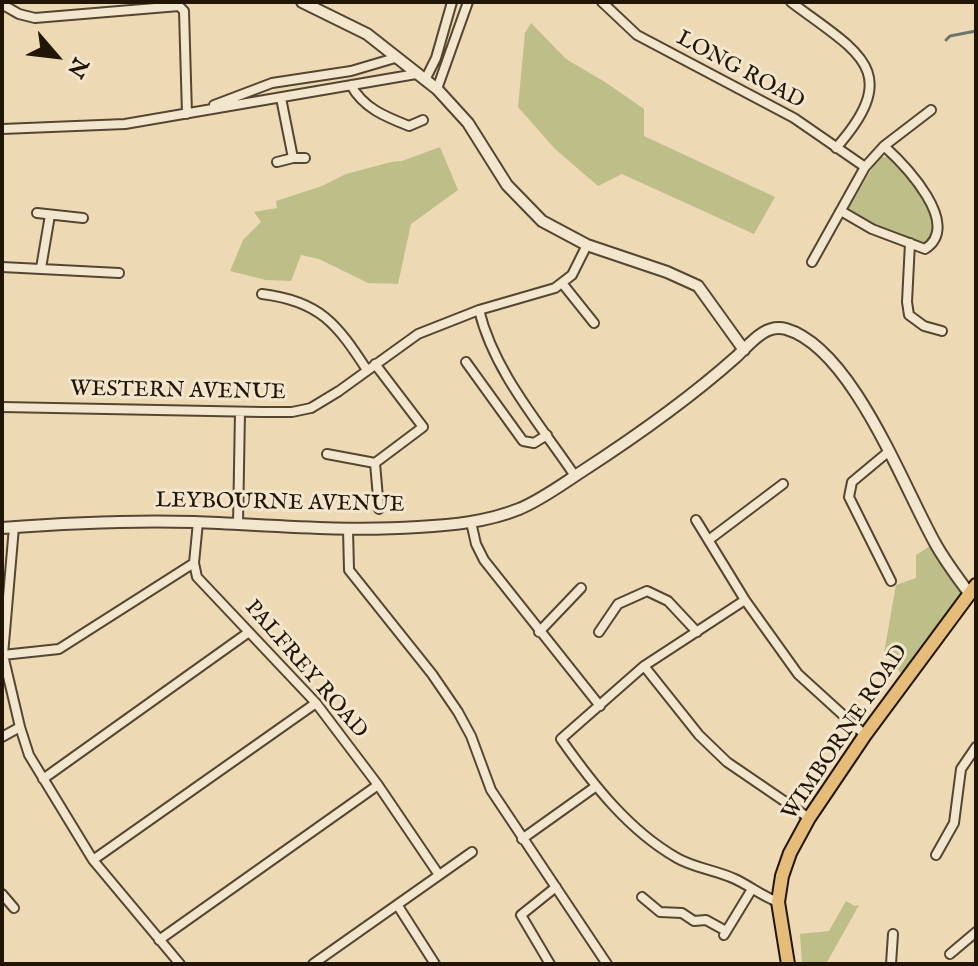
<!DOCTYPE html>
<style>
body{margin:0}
#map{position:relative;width:978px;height:966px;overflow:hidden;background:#edd9b4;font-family:"IM FELL English",serif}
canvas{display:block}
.frame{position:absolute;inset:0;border:4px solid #211505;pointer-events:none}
.north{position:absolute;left:16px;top:16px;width:80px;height:80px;-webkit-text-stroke:6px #f3e6ce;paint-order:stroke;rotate:118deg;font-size:22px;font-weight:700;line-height:32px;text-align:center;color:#211505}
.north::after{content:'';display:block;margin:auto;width:28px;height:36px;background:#211505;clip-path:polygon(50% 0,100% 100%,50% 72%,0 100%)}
</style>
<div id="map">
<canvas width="978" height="966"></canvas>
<div class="frame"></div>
<div class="north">N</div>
</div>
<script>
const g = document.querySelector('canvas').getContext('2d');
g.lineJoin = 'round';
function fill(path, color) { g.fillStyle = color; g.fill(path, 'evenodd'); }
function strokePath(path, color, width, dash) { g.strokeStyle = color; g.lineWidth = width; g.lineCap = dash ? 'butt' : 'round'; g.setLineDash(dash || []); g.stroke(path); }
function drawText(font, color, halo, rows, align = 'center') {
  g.font = font + ' "IM FELL English",serif'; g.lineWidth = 6; g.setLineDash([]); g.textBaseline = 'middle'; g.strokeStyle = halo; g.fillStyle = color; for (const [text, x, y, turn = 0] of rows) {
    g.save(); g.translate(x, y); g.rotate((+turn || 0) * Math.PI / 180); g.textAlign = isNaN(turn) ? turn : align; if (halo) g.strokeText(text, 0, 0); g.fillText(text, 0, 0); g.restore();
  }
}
fill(new Path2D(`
 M 531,23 L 566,59 L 605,82 L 644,109 L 644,136 L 775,197 L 754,234 L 622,174 L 598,186 L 555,149 L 518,107 L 525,33 Z
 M 440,147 L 458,190 L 411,224 L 398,284 L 368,283 L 319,259 L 301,255 L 291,281 L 266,280 L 230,271 L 243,240 L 261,222 L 254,212 L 277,208 L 276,201 L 322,186 L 346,174 L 391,162 L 402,161 Z
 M 879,157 L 890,157 L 904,169 L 934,217 L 933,236 L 924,246 L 872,225 L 848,209 Z
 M 935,543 L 969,593 L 906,679 L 884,653 L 896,585 L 916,578 L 916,555 Z
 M 846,901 L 855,906 L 859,905 L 826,964 L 802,964 L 800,934 L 829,931 Z`), '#bebe89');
strokePath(new Path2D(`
 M 946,40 L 950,36 L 976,31`), '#6a776d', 3);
const minor = new Path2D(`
 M 602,2 L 637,35 L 794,118 L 865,167
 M 791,2 C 857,52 905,70 836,148
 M 5,6 L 19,14 L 35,18 L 179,6 L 184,11 L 187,114
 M 425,80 L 436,58 L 452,2
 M 351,85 C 363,108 386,117 409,126 L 423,120
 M 437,89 L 468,2
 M 281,98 L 293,158 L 305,158
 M 214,105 L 272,83 L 351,71 L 395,58
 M 2,129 L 125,124 L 416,74
 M 277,162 L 293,158
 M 841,211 L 872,229 L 925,249 C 963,225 905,165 884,146
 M 37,213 L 83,218
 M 910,243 L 907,302 L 909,315 L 924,326 L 942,331
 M 812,262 L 865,167 L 884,146 L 931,110
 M 2,267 L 119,273
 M 41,268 L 50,215
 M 562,283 L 594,323
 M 262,294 C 320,301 337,324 367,370
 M 479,310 C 494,372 540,424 575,476
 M 466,362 L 523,441 L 534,443 L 547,435
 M 375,364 L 423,427 L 375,463 L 379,509
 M 2,407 L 262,412 L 292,412 L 311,408 L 339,391 L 418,334 L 479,310 L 555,288 L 572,275 L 587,245
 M 888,452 L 852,482 L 849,497 L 891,581
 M 327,454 L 375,463
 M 696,520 L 745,600 L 798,674 L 865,735
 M 198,522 L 194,563 L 197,577 L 316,703 L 378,785 L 439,875
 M 471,522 L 476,544 L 484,560 L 600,706
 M 238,524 L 240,412
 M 14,527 L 3,655 L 20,727 L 29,755 L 93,860 L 180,964
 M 348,529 L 349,570 L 432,674 L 458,712 L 471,736 L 491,790 L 607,964
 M 710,539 L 783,484
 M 745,600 L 644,666 L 561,739 C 592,783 628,830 677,858 C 694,868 716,870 735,879 C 750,886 762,896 778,902
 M 539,632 L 581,588
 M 599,632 L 618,604 L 647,591 L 668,601 L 697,632
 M 3,655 L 59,649 L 194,563
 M 644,666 L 699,735 L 727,762 L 809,818
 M 2,737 L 20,727
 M 43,779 L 249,632
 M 522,839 L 595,787
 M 936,855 L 954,823 L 961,769 L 976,747
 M 93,860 L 316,703
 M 2,894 L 14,908
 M 642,897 L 660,912 L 682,913 L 694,921 L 706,920 L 726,931
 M 398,906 L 435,964
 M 724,935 L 752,889
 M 159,940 L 378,785
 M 950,954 L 976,932
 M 313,964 L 472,852
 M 550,964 L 521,915 L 556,887
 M 891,964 L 893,934`);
const tertiary = new Path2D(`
 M 302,2 L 367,34 L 437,89 L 468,123 L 507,185 L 542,221 L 587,245 L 667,272 L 698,286 L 744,350
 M 2,528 C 66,523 130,520 195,522 C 270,525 343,532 418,527 C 452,525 487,522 519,509 C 541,500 561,485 581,472 C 635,437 689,399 736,357 C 750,344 765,323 786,329 C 852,348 903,486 935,543 C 945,561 957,577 969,593`);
const primary = new Path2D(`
 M 788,964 L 778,902 L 782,876 L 790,853 L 809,818 L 865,735 L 976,585`);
strokePath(minor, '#544631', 12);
strokePath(tertiary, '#544631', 14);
strokePath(primary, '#211505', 16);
strokePath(minor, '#f3e6ce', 8);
strokePath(tertiary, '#f3e6ce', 10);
strokePath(primary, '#e6bc7a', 12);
drawText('22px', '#211505', '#f3e6ce', [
 ["LONG ROAD",740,71,28],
 ["WESTERN AVENUE",178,392,1],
 ["LEYBOURNE AVENUE",280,504,1],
 ["PALFREY ROAD",305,670,49],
 ["WIMBORNE ROAD",846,733,-56]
]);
</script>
